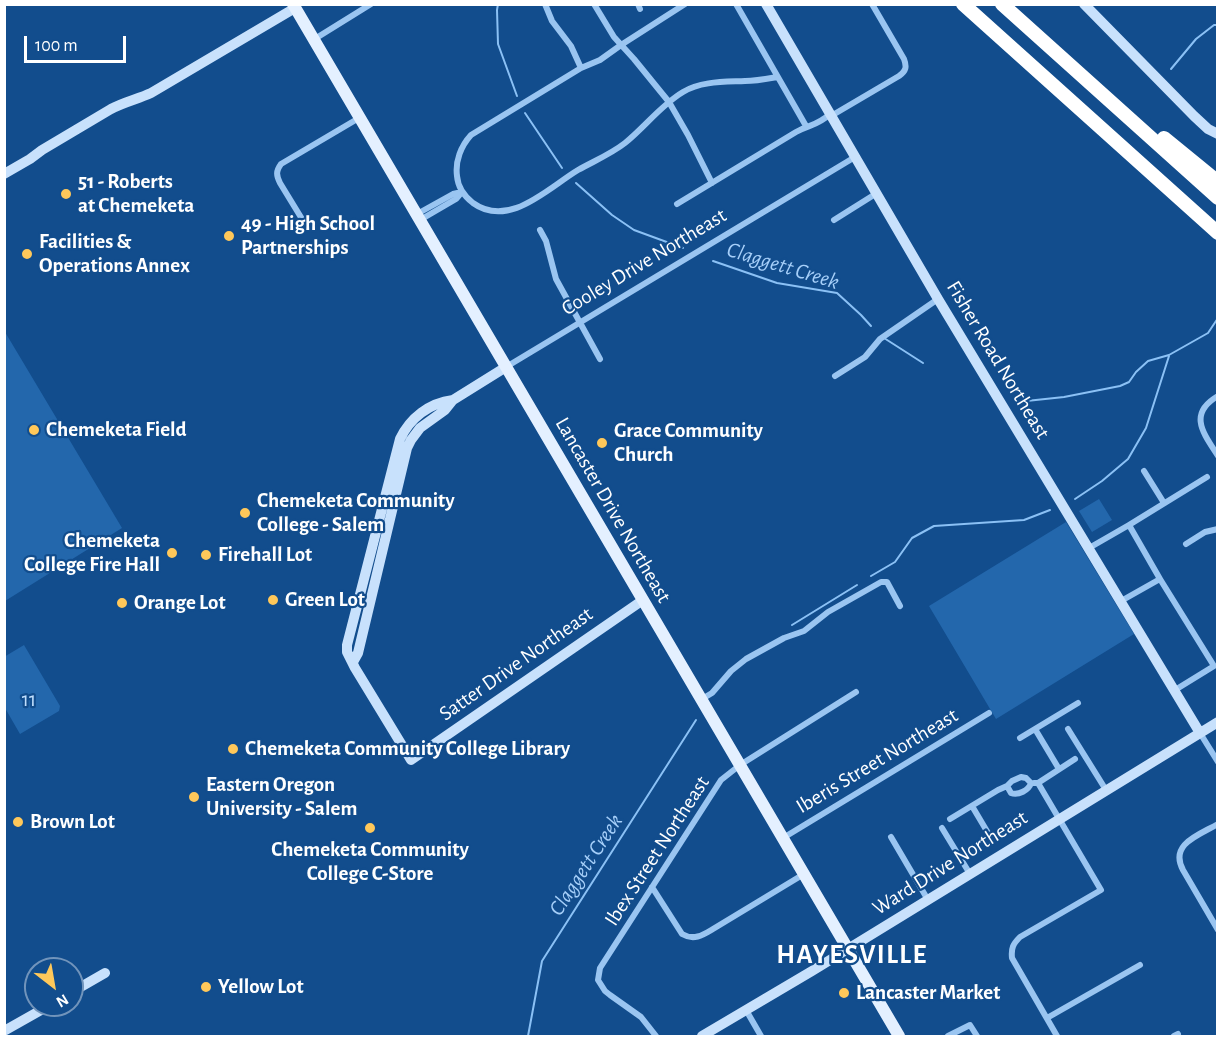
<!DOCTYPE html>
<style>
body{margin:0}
#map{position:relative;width:1222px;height:1041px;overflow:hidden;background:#124d8d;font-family:"Alegreya Sans",sans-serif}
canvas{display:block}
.frame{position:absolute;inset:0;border:6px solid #fff;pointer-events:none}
.north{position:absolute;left:24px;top:957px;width:60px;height:60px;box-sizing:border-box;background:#124d8d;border:2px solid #7194bb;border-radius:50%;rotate:149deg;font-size:16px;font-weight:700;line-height:24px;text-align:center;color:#fff}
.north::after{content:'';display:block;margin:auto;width:21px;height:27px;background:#ffc85a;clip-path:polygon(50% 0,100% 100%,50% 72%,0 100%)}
.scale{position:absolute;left:24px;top:36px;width:102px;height:27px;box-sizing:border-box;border:3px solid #fff;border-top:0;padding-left:8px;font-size:18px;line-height:21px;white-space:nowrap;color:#fff;-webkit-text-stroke:4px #124d8d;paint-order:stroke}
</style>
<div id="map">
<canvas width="1222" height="1041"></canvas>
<div class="frame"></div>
<div class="north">N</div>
<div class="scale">100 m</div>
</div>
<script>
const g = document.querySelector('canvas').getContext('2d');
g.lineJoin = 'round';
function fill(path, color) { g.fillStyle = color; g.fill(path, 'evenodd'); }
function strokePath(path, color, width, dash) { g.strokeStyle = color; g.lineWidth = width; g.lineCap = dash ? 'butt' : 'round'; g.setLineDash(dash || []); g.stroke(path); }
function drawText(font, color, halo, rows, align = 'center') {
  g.font = font + ' "Alegreya Sans",sans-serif'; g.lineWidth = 4.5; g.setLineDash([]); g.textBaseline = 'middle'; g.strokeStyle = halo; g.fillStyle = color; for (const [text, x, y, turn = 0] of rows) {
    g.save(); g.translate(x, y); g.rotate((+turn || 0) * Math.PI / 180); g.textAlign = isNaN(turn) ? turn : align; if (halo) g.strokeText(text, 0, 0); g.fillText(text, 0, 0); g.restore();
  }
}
fill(new Path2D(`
 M 5,332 L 122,528 L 5,601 L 4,601 Z
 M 1099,499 L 1112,520 L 1092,532 L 1079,511 Z
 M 1066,522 L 1134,634 L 996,719 L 929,606 Z
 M 24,645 L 60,706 L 59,711 L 20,734 L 5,708 L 4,657 Z`), '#2367ac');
strokePath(new Path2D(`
 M 498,4 L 497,10 L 498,44 L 517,96
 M 1171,69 L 1196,39 L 1214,25 L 1218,25
 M 525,113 L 562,168
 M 576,183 L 612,215 L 634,230 L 683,248
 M 713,261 L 777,283 L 837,293 L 861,315 L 871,326
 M 884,338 L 923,363
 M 1017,402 L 1064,397 L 1120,386 L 1129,382 L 1136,372 L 1148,361 L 1169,355 L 1208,333 L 1218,318
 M 1075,499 L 1102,481 L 1128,459 L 1146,428 L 1169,356
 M 871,576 L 895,562 L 912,538 L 934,526 L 1024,520 L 1050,510
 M 792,625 L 857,585
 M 528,1036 L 542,961 L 696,720`), '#8bc1f5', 2);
strokePath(new Path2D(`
 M 545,4 L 552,21 L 571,46 L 581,68
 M 594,4 L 614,37 L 634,59 L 669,102 L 688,135 L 712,183
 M 638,4 L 640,9
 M 685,4 L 621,45 L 600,60 L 581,68 L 471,135 C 461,146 455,161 457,176 C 458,188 464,196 473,203 C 509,229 548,188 578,170 C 594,161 611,154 625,143 C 645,127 661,105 683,92 C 701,81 725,82 745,81 C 756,81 766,79 777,77
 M 736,4 L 806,126
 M 313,40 L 371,4
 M 831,116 L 899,76 C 906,71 907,67 904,59 L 872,4
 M 677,204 L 796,132 C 810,124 817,126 830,114
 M 417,214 L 453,194 L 462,192
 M 302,219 L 280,183 C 276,175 276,171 281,164 L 359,118
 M 420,220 L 456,199 L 461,193
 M 834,220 L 877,193
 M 540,230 L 546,241 L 556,279 L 600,359
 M 506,367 L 855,157
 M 835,376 L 865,357 L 880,339 L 938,299
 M 1218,396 C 1187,414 1204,434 1218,456
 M 1144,471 L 1164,503
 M 1186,544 L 1205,532 L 1218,529
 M 1089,548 L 1129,525
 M 1160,579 L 1129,525 L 1207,477
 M 1121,601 L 1160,579 L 1214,666 L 1175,690
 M 702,699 L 712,693 L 731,671 L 746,659 L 784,638 L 804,631 L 828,612 L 881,582 L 887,582 L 900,606
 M 1035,729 L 1059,769
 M 1068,729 L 1106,790
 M 1200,733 L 1218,762
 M 1020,738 L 1078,703
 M 1034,783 L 1038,783 L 1075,759
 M 1038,783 L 1101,890 L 1020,937 C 1013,944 1011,948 1012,958 L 1057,1036
 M 972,806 L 991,838
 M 950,819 L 998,790 L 1007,786 L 1012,781 L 1021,777 L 1026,778 L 1031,783 C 1029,790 1018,796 1011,793 L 1007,786
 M 1218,824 C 1199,835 1169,844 1183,870 L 1218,930
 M 942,828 L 970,874
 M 891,837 L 928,900
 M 783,838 L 989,713
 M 652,887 L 682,934 C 694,941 703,935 713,929 L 804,874
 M 746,1010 L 761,1036
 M 1047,1018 L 1140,965
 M 656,1036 L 641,1017 L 610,995 L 605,991 L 598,980 L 600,968 L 721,780 L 740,765 L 856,692
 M 948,1036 L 970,1025 L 977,1036
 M 1174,1036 L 1178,1034`), '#9ac5f1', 6);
strokePath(new Path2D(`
 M 766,4 L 938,299 L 1200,733
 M 1084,4 L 1194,116 L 1208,129 L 1218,134
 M 4,174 L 30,159 L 42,150 L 111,109 C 124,102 138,99 151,93 L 295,8
 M 453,400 C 429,403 410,418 400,439 L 347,645 L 347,652 L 355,668 L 411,760 L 643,600
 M 353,662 L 358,653 L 407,448 L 411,440 L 420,428 L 445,410 L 453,400 L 506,367
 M 72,992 L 105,973
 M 4,1031 L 50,1005
 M 702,1036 L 812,971 L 1218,722`), '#c8e1fc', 10);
strokePath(new Path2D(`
 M 293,4 L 899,1036`), '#e4f0ff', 12);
strokePath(new Path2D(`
 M 963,4 L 1218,233
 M 1002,4 L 1218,198
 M 1164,138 L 1218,182`), '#fff', 14);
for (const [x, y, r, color] of [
 [66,194,6,"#ffc85a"],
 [229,236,6,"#ffc85a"],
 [27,254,6,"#ffc85a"],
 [34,430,6,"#ffc85a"],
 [602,443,6,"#ffc85a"],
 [245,513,6,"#ffc85a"],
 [172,553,6,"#ffc85a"],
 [206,555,6,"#ffc85a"],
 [273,600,6,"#ffc85a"],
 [122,603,6,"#ffc85a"],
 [233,749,6,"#ffc85a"],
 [194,797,6,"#ffc85a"],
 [18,822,6,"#ffc85a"],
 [370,828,6,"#ffc85a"],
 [206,987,6,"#ffc85a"],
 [844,993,6,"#ffc85a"]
]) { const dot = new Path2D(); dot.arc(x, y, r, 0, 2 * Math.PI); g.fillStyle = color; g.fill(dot); strokePath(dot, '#124d8d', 2); }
drawText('bold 21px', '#fff', '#124d8d', [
 ["51 - Roberts",78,182],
 ["at Chemeketa",78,206],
 ["49 - High School",241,224],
 ["Partnerships",241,248],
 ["Facilities &",39,242],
 ["Operations Annex",39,266],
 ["Chemeketa Field",46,430],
 ["Grace Community",614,431],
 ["Church",614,455],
 ["Chemeketa Community",257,501],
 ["College - Salem",257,525],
 ["Chemeketa",160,541,"right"],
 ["College Fire Hall",160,565,"right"],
 ["Firehall Lot",218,555],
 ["Green Lot",285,600],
 ["Orange Lot",134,603],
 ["Chemeketa Community College Library",245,749],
 ["Eastern Oregon",206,785],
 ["University - Salem",206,809],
 ["Brown Lot",30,822],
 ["Chemeketa Community",370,850,"center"],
 ["College C-Store",370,874,"center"],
 ["Yellow Lot",218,987],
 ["Lancaster Market",856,993]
], 'left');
drawText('21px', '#fff', '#124d8d', [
 ["Cooley Drive Northeast",644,262,-31],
 ["Fisher Road Northeast",998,360,59],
 ["Lancaster Drive Northeast",613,510,60],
 ["Satter Drive Northeast",516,664,-35],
 ["Iberis Street Northeast",877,761,-31],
 ["Ibex Street Northeast",657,851,-57],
 ["Ward Drive Northeast",950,863,-32]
]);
drawText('21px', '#c1dffd', '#124d8d', [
 ["11",29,700]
]);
drawText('italic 22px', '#a6cff9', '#124d8d', [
 ["Claggett Creek",783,266,17],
 ["Claggett Creek",586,865,-57]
]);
g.letterSpacing = '1.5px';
drawText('bold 27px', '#fff', '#124d8d', [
 ["HAYESVILLE",852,955]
]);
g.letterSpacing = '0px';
</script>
